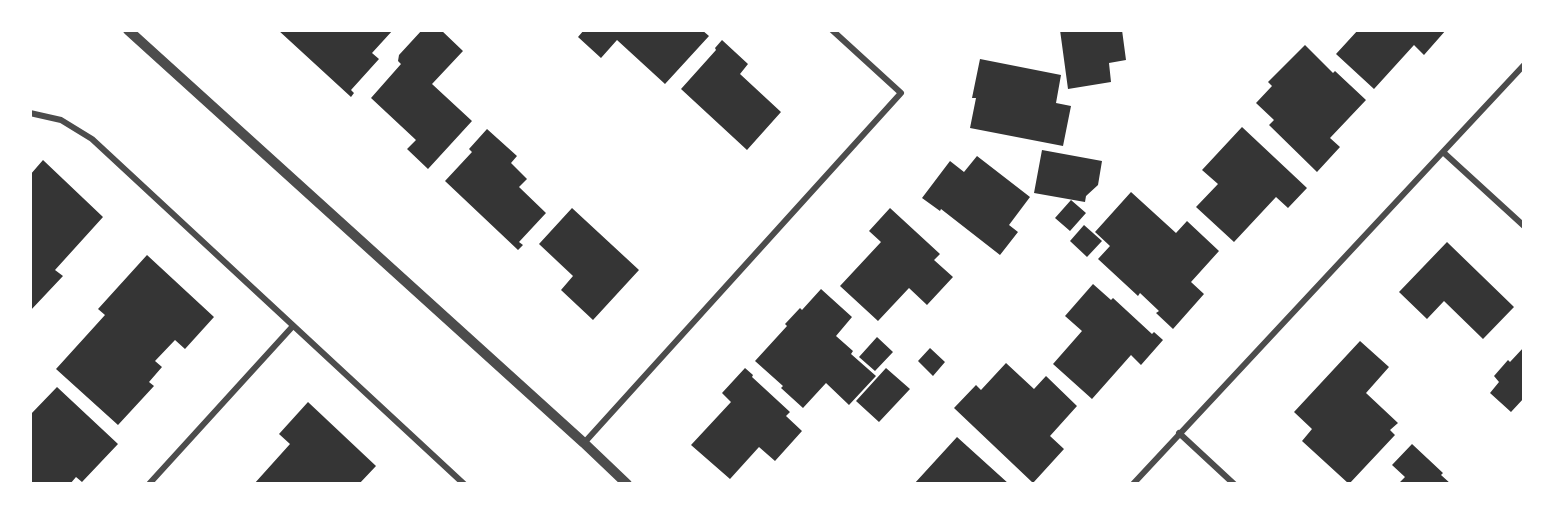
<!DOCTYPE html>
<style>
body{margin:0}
#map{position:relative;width:1554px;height:514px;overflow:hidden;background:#fff;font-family:Quicksand,sans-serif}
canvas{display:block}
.frame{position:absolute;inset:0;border:32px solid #fff;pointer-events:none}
</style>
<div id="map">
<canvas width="1554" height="514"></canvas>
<div class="frame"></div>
</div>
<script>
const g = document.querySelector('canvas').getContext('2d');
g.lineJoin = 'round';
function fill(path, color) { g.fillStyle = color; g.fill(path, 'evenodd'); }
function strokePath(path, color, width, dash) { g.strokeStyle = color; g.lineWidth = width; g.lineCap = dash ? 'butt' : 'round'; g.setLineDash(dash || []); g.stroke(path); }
fill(new Path2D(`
 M 278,30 L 393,30 L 372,53 L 379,59 L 351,90 L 354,93 L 351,97 Z
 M 422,30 L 441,30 L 463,51 L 432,84 L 472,121 L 428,169 L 407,149 L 416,140 L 371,98 L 401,64 L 398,61 L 399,55 Z
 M 584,30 L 702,30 L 709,36 L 665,84 L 617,40 L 601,58 L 578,37 Z
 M 1060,30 L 1122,30 L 1126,60 L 1109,63 L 1111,82 L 1068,89 Z
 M 1358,30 L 1446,30 L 1424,55 L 1414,45 L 1374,89 L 1336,54 Z
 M 722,40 L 748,64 L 740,74 L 781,112 L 747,150 L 681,89 L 716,50 L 715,48 Z
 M 1305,45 L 1333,73 L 1335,71 L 1366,100 L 1330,138 L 1340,147 L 1317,172 L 1269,125 L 1274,120 L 1256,103 L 1272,86 L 1268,82 Z
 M 980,59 L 1061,75 L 1056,103 L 1071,106 L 1063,146 L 970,128 L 976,98 L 972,98 Z
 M 1242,127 L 1307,188 L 1288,208 L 1276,197 L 1234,242 L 1196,207 L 1218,184 L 1202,170 Z
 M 487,129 L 517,156 L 511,163 L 527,179 L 519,187 L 546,213 L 519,242 L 523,245 L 518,250 L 445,181 L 472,152 L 469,149 Z
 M 1042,150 L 1102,161 L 1098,185 L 1086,196 L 1085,202 L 1034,193 Z
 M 977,156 L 1030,197 L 1009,225 L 1018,232 L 1000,255 L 941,209 L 940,211 L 922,198 L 950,161 L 964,172 Z
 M 43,160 L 103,217 L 55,270 L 63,276 L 30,311 L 30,175 Z
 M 1131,192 L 1176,233 L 1187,221 L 1219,251 L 1191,282 L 1204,294 L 1173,329 L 1156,313 L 1159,311 L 1140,293 L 1138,296 L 1098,259 L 1110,246 L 1095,232 Z
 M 1071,200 L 1086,213 L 1070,231 L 1055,218 Z
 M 572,208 L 639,270 L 593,320 L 561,290 L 573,276 L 539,244 Z
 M 890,208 L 940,254 L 934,260 L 953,277 L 927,305 L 909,288 L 878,321 L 840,286 L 881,242 L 869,231 Z
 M 1084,225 L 1102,241 L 1087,257 L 1070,241 Z
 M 1447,242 L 1514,307 L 1483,339 L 1444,301 L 1427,319 L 1399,292 Z
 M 147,255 L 214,317 L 185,349 L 175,340 L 155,361 L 162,367 L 149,382 L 154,386 L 118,425 L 56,369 L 105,315 L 98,309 Z
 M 1093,284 L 1111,300 L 1113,298 L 1152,334 L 1154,332 L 1163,340 L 1141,365 L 1131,355 L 1092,399 L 1053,364 L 1082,331 L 1065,316 Z
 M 821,289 L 852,317 L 836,336 L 853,351 L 851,354 L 876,376 L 849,405 L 826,383 L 803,408 L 781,388 L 783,386 L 755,361 L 787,326 L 785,324 L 800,308 L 802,310 Z
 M 877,337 L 893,352 L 875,371 L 859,357 Z
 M 1360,341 L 1389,367 L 1366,393 L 1398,423 L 1390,430 L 1395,435 L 1349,484 L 1302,441 L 1312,429 L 1294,412 Z
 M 1524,347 L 1524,398 L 1511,412 L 1490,393 L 1499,382 L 1494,376 L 1508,360 L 1510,362 Z
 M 930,348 L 945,362 L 933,376 L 918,361 Z
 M 1006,363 L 1034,389 L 1046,376 L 1077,406 L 1050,436 L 1064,449 L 1033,483 L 954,408 L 976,385 L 981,390 Z
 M 745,368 L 753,375 L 752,377 L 790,412 L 786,416 L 802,431 L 775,461 L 759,447 L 730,479 L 691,445 L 731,402 L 722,393 Z
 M 886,368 L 910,389 L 879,422 L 856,401 Z
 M 57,387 L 118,444 L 82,482 L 76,477 L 70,484 L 56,484 L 54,482 L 51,484 L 30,484 L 30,415 Z
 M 308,402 L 376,466 L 359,484 L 254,484 L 290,444 L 279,434 Z
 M 957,437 L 1009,484 L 914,484 Z
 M 1412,444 L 1443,473 L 1441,475 L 1451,484 L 1398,484 L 1405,477 L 1392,465 Z`), '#353535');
strokePath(new Path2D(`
 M 30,113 L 61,120 L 92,139 L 464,484
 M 1443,152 L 1524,226
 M 1179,433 L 1234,484
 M 584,443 L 901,93 L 832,30
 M 149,484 L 293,326
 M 1133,484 L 1524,65`), '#4c4c4c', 6);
strokePath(new Path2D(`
 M 128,30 L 584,443 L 627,484`), '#4c4c4c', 10);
</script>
